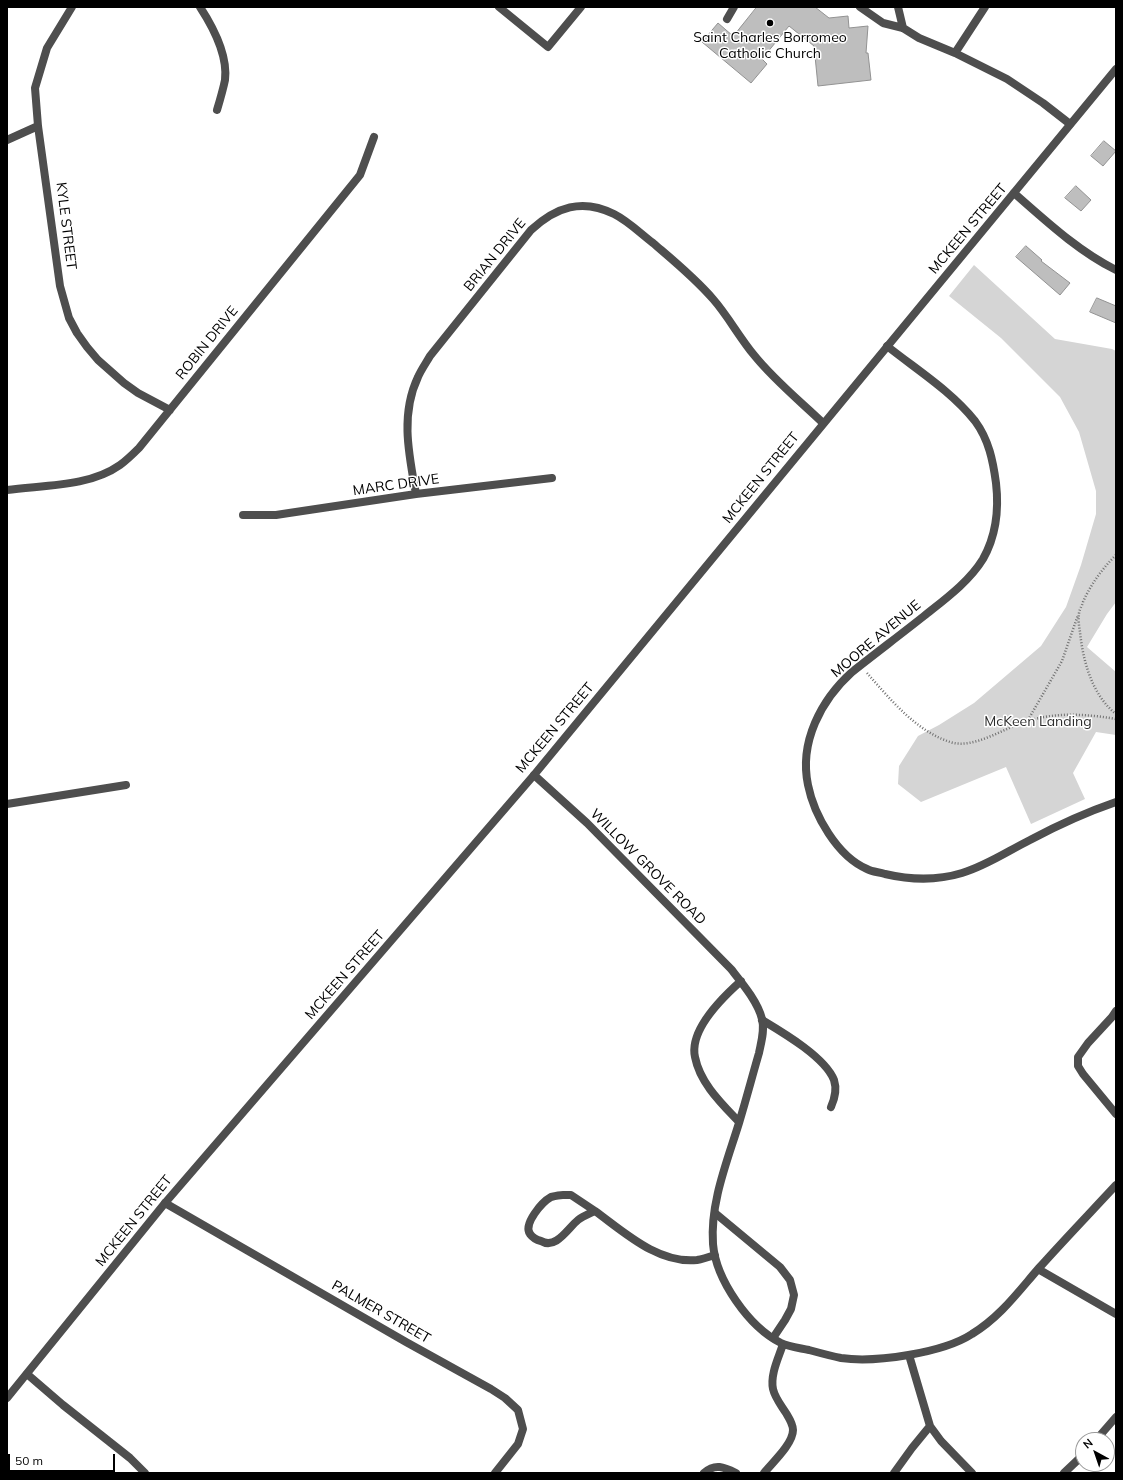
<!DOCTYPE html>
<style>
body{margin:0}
#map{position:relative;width:1123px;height:1480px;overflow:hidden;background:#fff;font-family:Mulish,sans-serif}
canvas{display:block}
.frame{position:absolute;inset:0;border:8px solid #000;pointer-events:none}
.north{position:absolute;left:1075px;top:1432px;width:40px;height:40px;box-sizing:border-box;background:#fff;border:1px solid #999;border-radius:50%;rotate:320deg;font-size:11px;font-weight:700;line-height:16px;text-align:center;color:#000}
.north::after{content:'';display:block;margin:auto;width:14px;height:18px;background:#000;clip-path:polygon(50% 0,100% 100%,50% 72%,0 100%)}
.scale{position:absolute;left:8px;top:1454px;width:107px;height:18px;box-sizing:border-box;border:2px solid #000;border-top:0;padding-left:5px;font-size:12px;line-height:14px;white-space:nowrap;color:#000;-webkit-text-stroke:3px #fff;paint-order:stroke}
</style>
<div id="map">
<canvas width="1123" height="1480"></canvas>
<div class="frame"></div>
<div class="north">N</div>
<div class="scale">50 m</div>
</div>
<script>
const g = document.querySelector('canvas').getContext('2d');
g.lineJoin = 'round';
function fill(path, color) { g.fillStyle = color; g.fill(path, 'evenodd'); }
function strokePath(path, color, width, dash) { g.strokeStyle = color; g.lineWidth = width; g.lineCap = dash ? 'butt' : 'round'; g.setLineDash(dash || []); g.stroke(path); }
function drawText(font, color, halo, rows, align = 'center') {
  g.font = font + ' Mulish,sans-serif'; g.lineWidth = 3; g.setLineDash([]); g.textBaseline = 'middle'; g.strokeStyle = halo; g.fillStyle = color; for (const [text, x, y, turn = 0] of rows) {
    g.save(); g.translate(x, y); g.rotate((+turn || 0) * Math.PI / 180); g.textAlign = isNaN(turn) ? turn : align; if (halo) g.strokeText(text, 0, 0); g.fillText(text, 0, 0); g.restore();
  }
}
fill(new Path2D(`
 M 974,265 L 1055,339 L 1112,349 L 1116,351 L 1116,602 L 1107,614 L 1087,647 L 1116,672 L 1116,735 L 1096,732 L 1073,773 L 1085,799 L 1031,824 L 1006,767 L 921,802 L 898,784 L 899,766 L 918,736 L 939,725 L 974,703 L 1041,646 L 1066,607 L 1081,565 L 1096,514 L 1096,491 L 1079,432 L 1060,397 L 1001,338 L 949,296 Z`), '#d5d5d5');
const building = new Path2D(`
 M 757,7 L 815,7 L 829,18 L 848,16 L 849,28 L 868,26 L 866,53 L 868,53 L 871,80 L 818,86 L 814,46 L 789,26 L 762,59 L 767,64 L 751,83 L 702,42 L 718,23 L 733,36 Z
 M 1104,141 L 1116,151 L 1103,166 L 1091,156 Z
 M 1076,186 L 1091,200 L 1081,211 L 1065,198 Z
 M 1026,246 L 1042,260 L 1041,261 L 1070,283 L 1060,295 L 1016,257 Z
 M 1097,298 L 1116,306 L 1116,323 L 1090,312 Z`);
fill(building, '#bebebe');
strokePath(building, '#929292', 1);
strokePath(new Path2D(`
 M 1116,555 C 1102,569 1091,584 1083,602 C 1082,606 1079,610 1079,614 C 1078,619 1079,626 1080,632 C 1083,661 1092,695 1116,714
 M 867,673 C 890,699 916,731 950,742 C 974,750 1005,727 1028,721 C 1056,712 1087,714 1116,719
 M 1028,720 L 1062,661 L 1078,615`), '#707070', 2.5, [1, 2]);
strokePath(new Path2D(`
 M 860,7 L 883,23 L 903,28 L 919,38 L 955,53 L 1007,79 L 1043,103 L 1070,124
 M 898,7 L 903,28
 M 727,19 L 734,7
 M 955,53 L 985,7
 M 762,1020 C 782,1032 825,1057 834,1080 C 837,1089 835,1098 831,1107
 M 715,1213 L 780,1267 L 790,1280 L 794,1295 L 791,1309 L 785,1320 L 773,1338`), '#4e4e4e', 8);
strokePath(new Path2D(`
 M 72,7 L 47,48 L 35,88 L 38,126 L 60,286 L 69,318 L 77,333 L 87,347 L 98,360 L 124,383 L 138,393 L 170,410
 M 200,7 C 213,27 228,55 225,80 C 223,90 220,100 217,110
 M 499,7 L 548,47 L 581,7
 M 7,140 L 38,126
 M 1014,193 C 1046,221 1078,251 1116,270
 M 887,346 C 917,370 951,391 975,421 C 989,440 993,461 996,483 C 999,509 996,536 983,559 C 969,582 944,600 924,616 C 900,635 876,653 852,672 C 821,700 799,742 808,785 C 814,815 837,856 867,869 C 872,872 879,872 885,874 C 911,880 936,881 962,873 C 986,866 1008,851 1030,840 C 1058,825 1087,812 1116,802
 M 7,490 C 44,485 89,487 120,465 C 127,460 133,454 139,448 L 360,175 L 374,137
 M 416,494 C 409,455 400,415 418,377 C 421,370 426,363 430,356 L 531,230 C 556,207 582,198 614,214 C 628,221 640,233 653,243 C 674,261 695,278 713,299 C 728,316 739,337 754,355 C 774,380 800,401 823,423
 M 243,515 L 276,515 L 289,513 L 416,494 L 552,478
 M 534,775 L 587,823 L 731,969 C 742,983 758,1002 762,1019 C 765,1030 761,1043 759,1053 C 752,1077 746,1100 739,1123 C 727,1162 710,1203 713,1244 C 716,1280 749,1327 781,1343 C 789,1347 800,1348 809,1350 C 820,1353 831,1356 841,1358 C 875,1363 943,1353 972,1334 C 1000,1317 1018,1292 1039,1268 C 1064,1240 1090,1213 1116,1185
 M 7,804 L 126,785
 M 1116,1011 L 1112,1017 L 1088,1043 L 1078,1057 L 1078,1066 L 1083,1074 L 1116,1114
 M 739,1122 C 721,1103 700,1083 695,1057 C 689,1030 723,997 741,981
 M 563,1195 L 571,1195 L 595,1211 C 589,1214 583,1216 578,1220 C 568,1228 556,1250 541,1241 C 537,1240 533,1238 530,1234 C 523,1224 542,1202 551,1197 C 555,1196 559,1195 563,1195 Z
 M 165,1203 L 406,1342 L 491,1389 L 505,1398 L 518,1410 L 523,1429 L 518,1444 L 495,1473
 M 595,1211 C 624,1232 658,1264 697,1260 C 703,1259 709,1257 715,1255
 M 1038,1269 L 1116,1314
 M 909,1355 L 930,1426 L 941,1441 L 972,1473
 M 27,1374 L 63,1405 L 130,1458 L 145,1473
 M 1096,1440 L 1116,1417
 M 704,1473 C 715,1463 724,1467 736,1473
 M 764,1473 C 772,1463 793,1444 793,1430 C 793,1424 789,1418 786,1413 C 781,1405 775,1398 773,1389 C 770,1374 779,1357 783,1344
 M 894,1473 L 912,1448 L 930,1426
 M 1064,1473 L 1083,1455`), '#4e4e4e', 8);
strokePath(new Path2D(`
 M 7,1398 L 165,1203 L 534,775 L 1116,69`), '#4e4e4e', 8);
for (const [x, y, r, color] of [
 [770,23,4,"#000"]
]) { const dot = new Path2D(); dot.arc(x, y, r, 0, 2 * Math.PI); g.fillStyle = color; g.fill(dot); strokePath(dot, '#fff', 1.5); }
drawText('14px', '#000', '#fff', [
 ["Saint Charles Borromeo",770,38],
 ["Catholic Church",770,54]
]);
drawText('14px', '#000', '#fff', [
 ["KYLE STREET",66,226,83],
 ["MCKEEN STREET",968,229,-50],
 ["BRIAN DRIVE",495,255,-51],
 ["ROBIN DRIVE",207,343,-51],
 ["MCKEEN STREET",761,478,-51],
 ["MARC DRIVE",396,485,-8],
 ["MOORE AVENUE",876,639,-40],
 ["MCKEEN STREET",555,728,-50],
 ["WILLOW GROVE ROAD",648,867,45],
 ["MCKEEN STREET",345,975,-49],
 ["MCKEEN STREET",134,1221,-51],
 ["PALMER STREET",381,1312,30]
]);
drawText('14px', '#2c2c2c', '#fff', [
 ["McKeen Landing",1038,722]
]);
</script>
